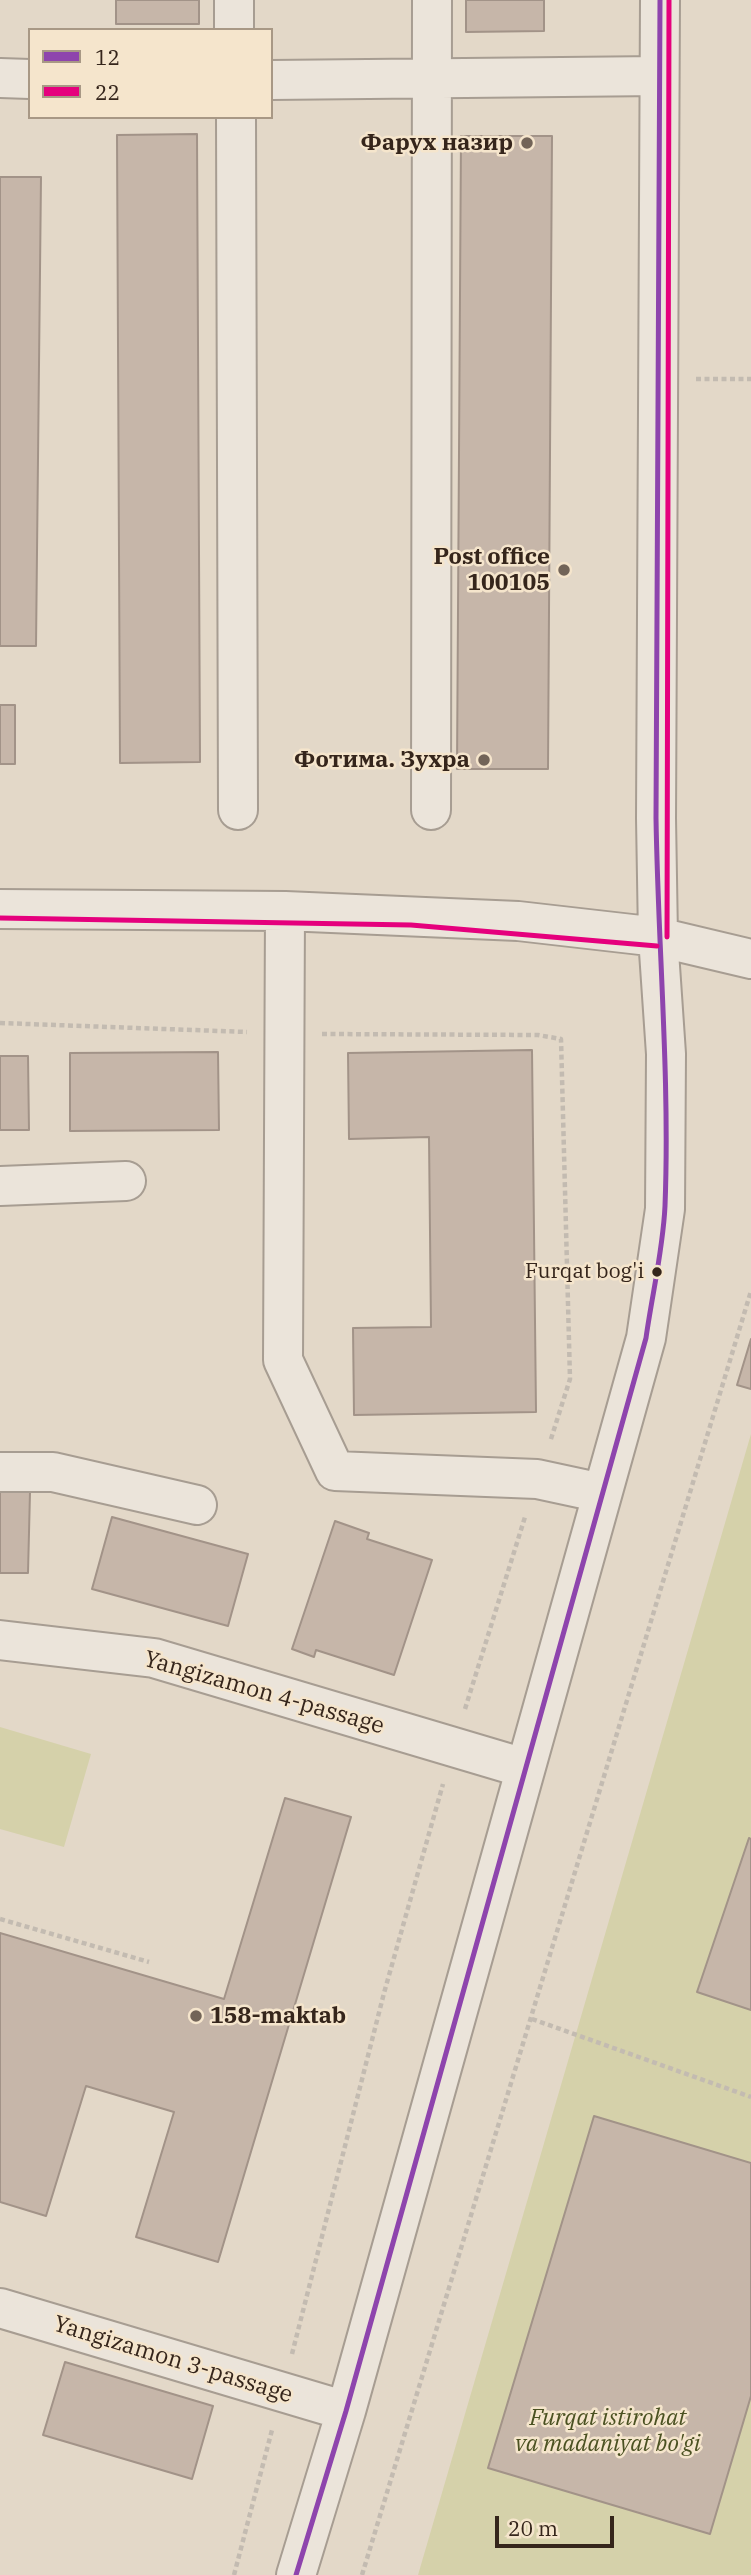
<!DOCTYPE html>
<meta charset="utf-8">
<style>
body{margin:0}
#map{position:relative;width:751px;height:2575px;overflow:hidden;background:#e3d8c8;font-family:"IBM Plex Serif",serif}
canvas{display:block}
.legend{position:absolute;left:28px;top:28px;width:245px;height:91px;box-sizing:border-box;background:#f5e5cc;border:2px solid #a89885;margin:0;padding:9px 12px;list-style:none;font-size:21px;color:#35251b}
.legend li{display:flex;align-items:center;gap:14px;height:35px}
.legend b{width:35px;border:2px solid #a89885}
.scale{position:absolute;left:495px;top:2516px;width:119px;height:32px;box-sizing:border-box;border:4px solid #35251b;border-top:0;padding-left:9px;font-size:21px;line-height:24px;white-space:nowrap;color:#35251b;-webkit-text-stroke:5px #f5e5cc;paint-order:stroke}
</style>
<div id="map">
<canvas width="751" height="2575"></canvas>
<ul class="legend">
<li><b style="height:9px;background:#8e44ad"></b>12</li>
<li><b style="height:9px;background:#e5007d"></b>22</li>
</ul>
<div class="scale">20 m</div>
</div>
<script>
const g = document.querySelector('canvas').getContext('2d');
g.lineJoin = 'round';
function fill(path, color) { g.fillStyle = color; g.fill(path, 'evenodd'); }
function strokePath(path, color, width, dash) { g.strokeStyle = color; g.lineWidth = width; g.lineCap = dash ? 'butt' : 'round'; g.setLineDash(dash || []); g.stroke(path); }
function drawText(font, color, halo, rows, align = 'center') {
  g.font = font + ' "IBM Plex Serif",serif'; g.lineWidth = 5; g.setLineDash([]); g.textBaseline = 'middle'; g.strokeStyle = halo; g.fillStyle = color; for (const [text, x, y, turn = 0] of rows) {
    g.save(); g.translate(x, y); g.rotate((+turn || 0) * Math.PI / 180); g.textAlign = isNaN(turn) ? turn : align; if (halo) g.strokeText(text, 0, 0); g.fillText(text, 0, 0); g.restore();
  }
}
fill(new Path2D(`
 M 751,1434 L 751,2575 L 418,2575 Z
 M 0,1727 L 91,1754 L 64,1847 L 0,1829 Z`), '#d5d1aa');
const building = new Path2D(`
 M 116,0 L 199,0 L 199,24 L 116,24 Z
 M 466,0 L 544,0 L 544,31 L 466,32 Z
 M 197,134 L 200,762 L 120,763 L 117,135 Z
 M 461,136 L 552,136 L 548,769 L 457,769 Z
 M 0,177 L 41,177 L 36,646 L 0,646 Z
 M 0,705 L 15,705 L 15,764 L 0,764 Z
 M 532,1050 L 536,1412 L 354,1415 L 353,1328 L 431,1327 L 429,1137 L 349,1139 L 348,1053 Z
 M 218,1052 L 219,1130 L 70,1131 L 70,1053 Z
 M 0,1056 L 28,1056 L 29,1130 L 0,1130 Z
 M 751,1339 L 751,1389 L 737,1385 Z
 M 0,1491 L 30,1492 L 28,1573 L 0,1573 Z
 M 112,1517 L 248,1554 L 228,1626 L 92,1589 Z
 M 335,1521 L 369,1533 L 367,1539 L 432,1560 L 394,1675 L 316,1650 L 314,1657 L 292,1649 Z
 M 285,1798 L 351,1817 L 218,2262 L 136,2237 L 174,2112 L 86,2086 L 46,2216 L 0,2202 L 0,1933 L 224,1999 Z
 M 749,1838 L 751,1839 L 751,2010 L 697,1992 Z
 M 594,2116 L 751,2163 L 751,2396 L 710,2534 L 488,2468 Z
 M 65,2362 L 213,2406 L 192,2479 L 43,2435 Z`);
fill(building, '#c6b6a9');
strokePath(building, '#a29388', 2);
const minor = new Path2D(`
 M 234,0 L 234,30
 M 0,78 L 30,79
 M 271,80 L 659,76
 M 236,117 L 238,810
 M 431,810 L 432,0
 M 0,909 L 285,911 L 518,921 L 658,937 L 751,959
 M 285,911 L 283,1360 L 335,1471 L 537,1479 L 602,1493
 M 0,1186 L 126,1181
 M 0,1472 L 53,1472 L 197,1505
 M 0,1640 L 154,1658 L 524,1768
 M 0,2308 L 346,2411
 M 296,2575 L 346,2411 L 646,1338 L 665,1209 L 666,1054 L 658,937 L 656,818 L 660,0`);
strokePath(minor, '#a79d92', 42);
strokePath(new Path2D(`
 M 696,379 L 751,379
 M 0,1023 L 247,1032
 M 322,1034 L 538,1035 L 561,1039 L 570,1379 L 550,1442
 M 465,1709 L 525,1517
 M 0,1919 L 149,1962
 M 532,2019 L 751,2097
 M 292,2354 L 384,1993 L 443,1784
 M 234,2575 L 272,2430
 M 362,2575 L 751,1291`), '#c3bbb1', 4.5, [5, 3.5]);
strokePath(minor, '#ebe4da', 38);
strokePath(new Path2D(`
 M 296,2575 L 346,2411 L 646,1338 C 652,1295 663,1250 665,1206 C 670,1077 658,947 656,818 L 660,0`), '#8e44ad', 5);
strokePath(new Path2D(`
 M 0,918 L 411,925 L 657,946
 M 667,937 L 669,0`), '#e5007d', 5);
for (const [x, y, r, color] of [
 [527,143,7,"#726458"],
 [564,570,7,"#726458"],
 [484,760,7,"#726458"],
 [657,1272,6,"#35251b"],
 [196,2016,7,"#726458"]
]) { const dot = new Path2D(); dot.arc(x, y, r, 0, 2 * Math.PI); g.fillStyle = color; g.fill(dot); strokePath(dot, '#f5e5cc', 2.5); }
drawText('21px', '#35251b', '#f5e5cc', [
 ["Furqat bog'i",644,1272]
], 'right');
drawText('bold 23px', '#35251b', '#f5e5cc', [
 ["Фарух назир",513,143],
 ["Post office",550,557],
 ["100105",550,583],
 ["Фотима. Зухра",470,760],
 ["158-maktab",210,2016,"left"]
], 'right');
drawText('23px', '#35251b', '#f5e5cc', [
 ["Yangizamon 4-passage",264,1693,16],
 ["Yangizamon 3-passage",173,2360,17]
]);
drawText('italic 23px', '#4a5121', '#f5e5cc', [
 ["Furqat istirohat",608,2418],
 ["va madaniyat bo'gi",608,2444]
]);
</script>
